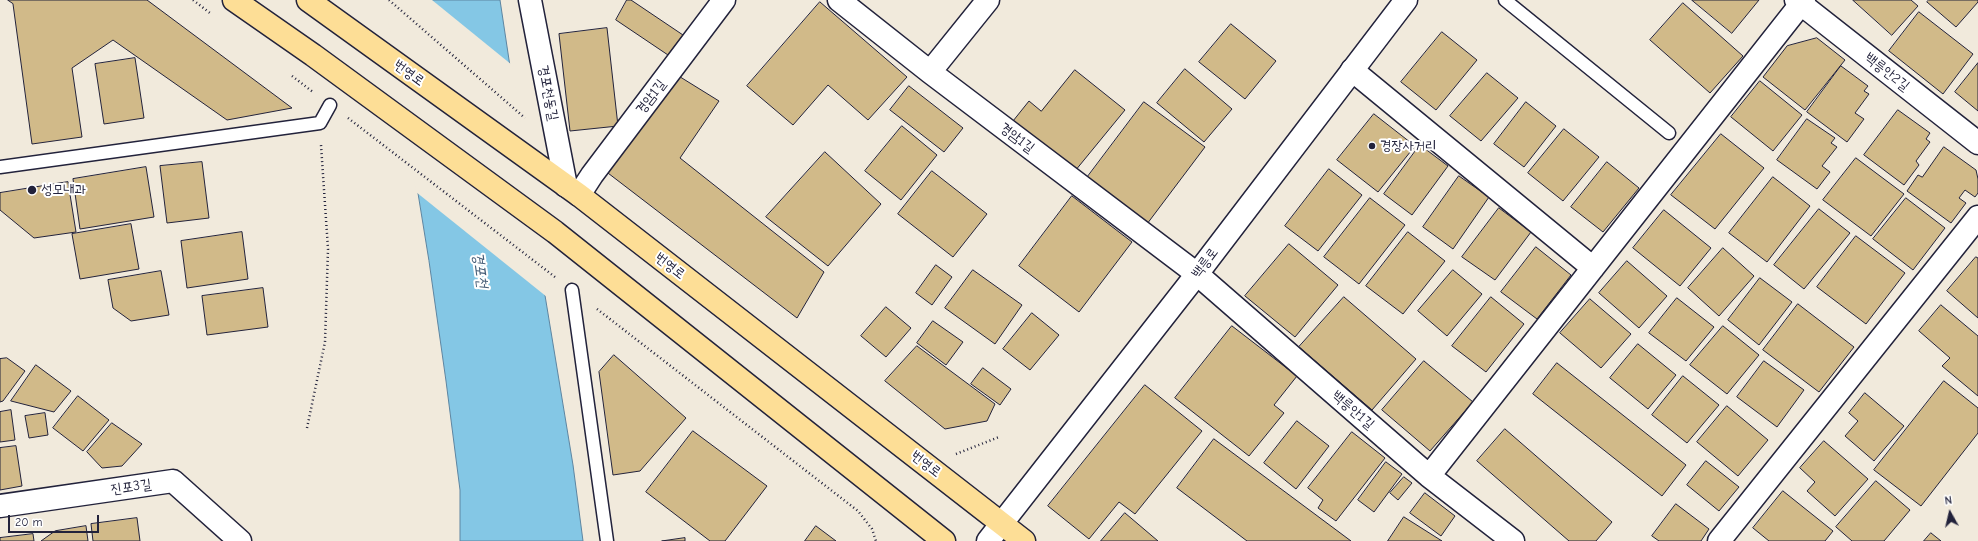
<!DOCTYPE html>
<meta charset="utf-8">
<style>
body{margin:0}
#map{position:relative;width:1978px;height:541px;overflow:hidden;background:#f1eadc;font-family:"Comic Neue",sans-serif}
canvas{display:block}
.north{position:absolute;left:1930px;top:493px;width:40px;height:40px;-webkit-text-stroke:3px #fff;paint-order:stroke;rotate:352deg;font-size:11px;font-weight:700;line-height:16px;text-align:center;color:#22223b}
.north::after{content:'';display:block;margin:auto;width:14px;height:18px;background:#22223b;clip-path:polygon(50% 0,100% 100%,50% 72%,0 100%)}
.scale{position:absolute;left:8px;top:515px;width:91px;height:18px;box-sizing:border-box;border:2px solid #22223b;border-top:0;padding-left:5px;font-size:12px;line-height:14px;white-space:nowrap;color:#22223b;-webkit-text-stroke:3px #fff;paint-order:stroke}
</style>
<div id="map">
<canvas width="1978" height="541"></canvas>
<div class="north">N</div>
<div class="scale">20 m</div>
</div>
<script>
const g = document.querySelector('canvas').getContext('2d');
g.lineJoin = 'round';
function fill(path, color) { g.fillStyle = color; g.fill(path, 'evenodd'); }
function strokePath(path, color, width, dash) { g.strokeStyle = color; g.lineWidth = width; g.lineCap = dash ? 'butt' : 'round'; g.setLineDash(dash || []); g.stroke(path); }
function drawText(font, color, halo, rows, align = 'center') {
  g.font = font + ' "Comic Neue","Poor Story",sans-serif'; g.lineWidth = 4; g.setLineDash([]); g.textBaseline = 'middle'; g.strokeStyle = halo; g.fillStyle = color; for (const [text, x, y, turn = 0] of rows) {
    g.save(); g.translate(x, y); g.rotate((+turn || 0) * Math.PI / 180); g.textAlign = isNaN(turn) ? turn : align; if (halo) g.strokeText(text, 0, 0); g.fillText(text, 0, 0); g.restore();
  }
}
const water = new Path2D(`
 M 387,0 L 500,0 L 539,259 L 573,465 L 583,541 L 460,541 L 460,490 L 446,381 L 429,261 Z`);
fill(water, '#84c7e5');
strokePath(water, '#5d85a1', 1);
fill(new Path2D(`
 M 385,0 L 432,0 L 512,65 L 547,297 L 416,192 Z`), '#f1eadc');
const building = new Path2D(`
 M 8,0 L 147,0 L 292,108 L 227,120 L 113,40 L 72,68 L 82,137 L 32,144 L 13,4 Z
 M 627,0 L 631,0 L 683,35 L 668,55 L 616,20 Z
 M 1692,0 L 1759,0 L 1732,33 Z
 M 1853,0 L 1911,0 L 1918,6 L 1892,35 Z
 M 1929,0 L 1978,0 L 1978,2 L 1956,27 L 1927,2 Z
 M 820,2 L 907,77 L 868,120 L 828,85 L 793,125 L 747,86 Z
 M 1683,3 L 1743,56 L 1710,93 L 1650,40 Z
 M 1919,12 L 1973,54 L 1943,94 L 1889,51 Z
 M 1231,24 L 1276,61 L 1245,99 L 1199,62 Z
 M 607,28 L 618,126 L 570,131 L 559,34 Z
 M 1442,32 L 1477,60 L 1436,110 L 1401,82 Z
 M 1817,38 L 1845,60 L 1805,110 L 1763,77 L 1787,46 Z
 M 135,58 L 144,118 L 104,124 L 95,64 Z
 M 1978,63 L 1978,111 L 1955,92 Z
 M 1841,66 L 1868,86 L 1864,91 L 1869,94 L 1855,113 L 1864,119 L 1847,142 L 1807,112 Z
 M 1185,69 L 1232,109 L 1204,142 L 1157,103 Z
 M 1075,70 L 1125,110 L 1075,171 L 1013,121 L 1029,101 L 1041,111 Z
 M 1487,73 L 1518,98 L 1481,141 L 1450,116 Z
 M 677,75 L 719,101 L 680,158 L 824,272 L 797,318 L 604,170 Z
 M 1760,81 L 1802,115 L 1773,151 L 1731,117 Z
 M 909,86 L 963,128 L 944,152 L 890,110 Z
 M 1144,102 L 1205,147 L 1147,224 L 1086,179 Z
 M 1526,102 L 1556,126 L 1524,167 L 1494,144 Z
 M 1898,110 L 1930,133 L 1926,139 L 1930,142 L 1916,161 L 1919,165 L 1904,185 L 1864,155 Z
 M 1374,114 L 1415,146 L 1378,192 L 1337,160 Z
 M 1807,119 L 1835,138 L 1831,143 L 1837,147 L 1822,166 L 1830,172 L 1817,189 L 1777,160 Z
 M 902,126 L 937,155 L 901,200 L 865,171 Z
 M 1564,129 L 1599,157 L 1563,201 L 1528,173 Z
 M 1721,134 L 1764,168 L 1715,229 L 1671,195 Z
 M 1420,145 L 1448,166 L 1412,215 L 1384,194 Z
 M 1944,147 L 1976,170 L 1978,179 L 1978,193 L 1975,197 L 1965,190 L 1959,198 L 1966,203 L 1951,223 L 1907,191 L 1918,175 L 1922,177 Z
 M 825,152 L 881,204 L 828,266 L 766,217 Z
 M 1856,158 L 1904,194 L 1871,236 L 1823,200 Z
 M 202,162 L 209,218 L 167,223 L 160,166 Z
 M 1607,162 L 1639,188 L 1603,232 L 1571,207 Z
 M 146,167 L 154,217 L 80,229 L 73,179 Z
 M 1329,169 L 1362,195 L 1318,251 L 1285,226 Z
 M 932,171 L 987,214 L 953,257 L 898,214 Z
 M 1459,176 L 1489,197 L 1453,249 L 1423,227 Z
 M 1773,177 L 1810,206 L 1767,262 L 1729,233 Z
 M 68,182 L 76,232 L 34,238 L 0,210 L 0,193 Z
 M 1072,196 L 1132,242 L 1079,312 L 1019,266 Z
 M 1370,198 L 1405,225 L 1359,284 L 1324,257 Z
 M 1906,198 L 1945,228 L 1913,270 L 1873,239 Z
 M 1499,208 L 1531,232 L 1495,280 L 1462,257 Z
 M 1819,209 L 1850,233 L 1804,289 L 1774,265 Z
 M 1664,210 L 1711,248 L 1680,286 L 1633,248 Z
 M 131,224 L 139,269 L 80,279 L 72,234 Z
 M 242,232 L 248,279 L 187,288 L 181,241 Z
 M 1408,232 L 1445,261 L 1403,314 L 1366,286 Z
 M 1856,236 L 1905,273 L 1866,324 L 1817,287 Z
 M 1289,244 L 1338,285 L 1295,337 L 1245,296 Z
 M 1536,247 L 1571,275 L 1537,319 L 1501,292 Z
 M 1723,248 L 1754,276 L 1719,316 L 1688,288 Z
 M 1976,257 L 1978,258 L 1978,318 L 1947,291 Z
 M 1627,261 L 1667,296 L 1639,328 L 1599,293 Z
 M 936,265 L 952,277 L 932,305 L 916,293 Z
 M 973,270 L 1022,305 L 995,344 L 945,308 Z
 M 1453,270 L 1482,294 L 1447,336 L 1418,311 Z
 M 161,271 L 169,315 L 131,321 L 113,308 L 108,280 Z
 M 1760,278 L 1792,302 L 1759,345 L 1728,320 Z
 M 263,288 L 268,327 L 207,335 L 202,296 Z
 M 1344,297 L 1416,359 L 1372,410 L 1299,347 Z
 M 1491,297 L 1524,324 L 1486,372 L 1452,346 Z
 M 1677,298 L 1714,327 L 1686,361 L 1649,333 Z
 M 1590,299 L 1631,334 L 1601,368 L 1560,333 Z
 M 1798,304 L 1854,347 L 1819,392 L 1763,350 Z
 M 1941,305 L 1978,336 L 1978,396 L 1942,366 L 1950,358 L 1919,331 Z
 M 886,307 L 911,328 L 886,357 L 861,336 Z
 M 1032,313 L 1059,335 L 1030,370 L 1003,349 Z
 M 933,321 L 963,342 L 946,365 L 917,343 Z
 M 1232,326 L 1297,376 L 1274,405 L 1284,413 L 1249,456 L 1175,398 Z
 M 1723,326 L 1759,355 L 1727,394 L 1690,365 Z
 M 1638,344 L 1676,375 L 1648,409 L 1610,378 Z
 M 917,346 L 995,404 L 987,421 L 945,429 L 885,381 Z
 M 614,355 L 686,418 L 640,471 L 613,475 L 599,372 Z
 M 7,358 L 25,371 L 3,401 L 0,402 L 0,359 Z
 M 1424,361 L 1473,402 L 1430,451 L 1382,410 Z
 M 1764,361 L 1804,390 L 1777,427 L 1737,397 Z
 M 1557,363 L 1686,465 L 1662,496 L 1533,394 Z
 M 36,365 L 71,391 L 54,412 L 11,401 Z
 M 983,368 L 1011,389 L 1000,405 L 971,384 Z
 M 1683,376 L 1719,405 L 1687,443 L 1652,415 Z
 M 1944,381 L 1978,408 L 1978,433 L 1921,506 L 1874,470 Z
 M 1145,385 L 1202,431 L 1135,514 L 1119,502 L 1089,539 L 1048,506 Z
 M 1865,393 L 1904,426 L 1874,461 L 1845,436 L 1858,421 L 1849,413 Z
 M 78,396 L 109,420 L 83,451 L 53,428 Z
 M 1727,406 L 1768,440 L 1738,476 L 1697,442 Z
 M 11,410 L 15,440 L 0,442 L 0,412 Z
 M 45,413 L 48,435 L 29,438 L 25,416 Z
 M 1297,421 L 1329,446 L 1296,489 L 1264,463 Z
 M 112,423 L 142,444 L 122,466 L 102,468 L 87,452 Z
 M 1505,429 L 1612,522 L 1596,541 L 1569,541 L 1477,461 Z
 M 693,431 L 767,486 L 725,541 L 710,541 L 646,492 Z
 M 1352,432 L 1385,458 L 1336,521 L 1318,508 L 1323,500 L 1308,488 Z
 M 1214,439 L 1351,541 L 1247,541 L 1177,488 Z
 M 1824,441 L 1868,479 L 1835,516 L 1807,491 L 1815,482 L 1800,468 Z
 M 16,446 L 22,486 L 0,490 L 0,448 Z
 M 1706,461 L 1739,487 L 1719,511 L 1687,485 Z
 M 1386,462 L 1402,474 L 1374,512 L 1358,500 Z
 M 1404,477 L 1412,483 L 1398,500 L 1390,493 Z
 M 1876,481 L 1910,510 L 1884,541 L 1852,541 L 1836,527 Z
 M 1783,491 L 1833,531 L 1825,541 L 1769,541 L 1753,528 Z
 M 1425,493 L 1455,516 L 1441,536 L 1410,513 Z
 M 1676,504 L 1709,529 L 1701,541 L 1659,541 L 1652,536 Z
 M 1125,513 L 1158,541 L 1101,541 Z
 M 1404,517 L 1442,541 L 1388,541 Z
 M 137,518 L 140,541 L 93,541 L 91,524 Z
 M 86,526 L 88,541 L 41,541 L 55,531 Z
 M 816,526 L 836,541 L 805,541 Z
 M 1931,533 L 1941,541 L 1924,541 Z
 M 33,534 L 34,541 L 0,541 L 0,538 Z
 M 685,538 L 685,541 L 662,541 Z`);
fill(building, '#d1ba89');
strokePath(building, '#22223b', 1);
const service = new Path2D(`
 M 1505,0 L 1669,133
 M 0,167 L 320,123 L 330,105
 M 572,290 L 607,541`);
const minor = new Path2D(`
 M 530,0 L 566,186
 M 839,0 L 930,72 L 1197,274 L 1429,476 L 1513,541
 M 1796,0 L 1978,143
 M 1352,70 L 1593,268
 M 930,72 L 988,0
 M 579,195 L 592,175 L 724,0
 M 1429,476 L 1804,0
 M 0,506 L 173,481 L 240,541
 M 1719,541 L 1978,217`);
const tertiary = new Path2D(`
 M 988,541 L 1197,274 L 1406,0`);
const primary = new Path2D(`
 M 234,0 L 313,55 L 555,232 L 944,541
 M 308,0 L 579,195 L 1024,541`);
strokePath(service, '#22223b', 15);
strokePath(minor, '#22223b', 25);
strokePath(tertiary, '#22223b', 25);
strokePath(primary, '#22223b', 25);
strokePath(new Path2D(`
 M 193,0 L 210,13
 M 389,0 L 525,118
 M 292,76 L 313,92
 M 348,118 L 555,277
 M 597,309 L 858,511 L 872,529 L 876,541
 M 307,428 L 325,342 L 328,249 L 321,145
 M 956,454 L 999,437`), '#22223b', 2.5, [1, 3]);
strokePath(service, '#fff', 12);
strokePath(minor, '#fff', 22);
strokePath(tertiary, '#fff', 22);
strokePath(primary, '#fdde96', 22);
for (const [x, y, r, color] of [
 [1372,146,4,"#22223b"],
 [32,190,5,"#22223b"]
]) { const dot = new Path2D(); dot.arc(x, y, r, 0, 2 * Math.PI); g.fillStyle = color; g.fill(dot); strokePath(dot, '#fff', 1.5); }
drawText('14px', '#22223b', '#fff', [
 ["백릉안2길",1887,72,38],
 ["번영로",409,73,36],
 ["경포천동길",548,93,79],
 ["경암1길",651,97,-53],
 ["경암1길",1017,138,37],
 ["백릉로",1205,263,-53],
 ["번영로",670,266,38],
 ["백릉안1길",1353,410,41],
 ["번영로",926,464,38],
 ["진포3길",131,487,-8]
]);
drawText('14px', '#22223b', '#fff', [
 ["경장사거리",1380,146],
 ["성모내과",41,190]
], 'left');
drawText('italic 15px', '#445c76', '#fff', [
 ["경포천",480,270,82]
]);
</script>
